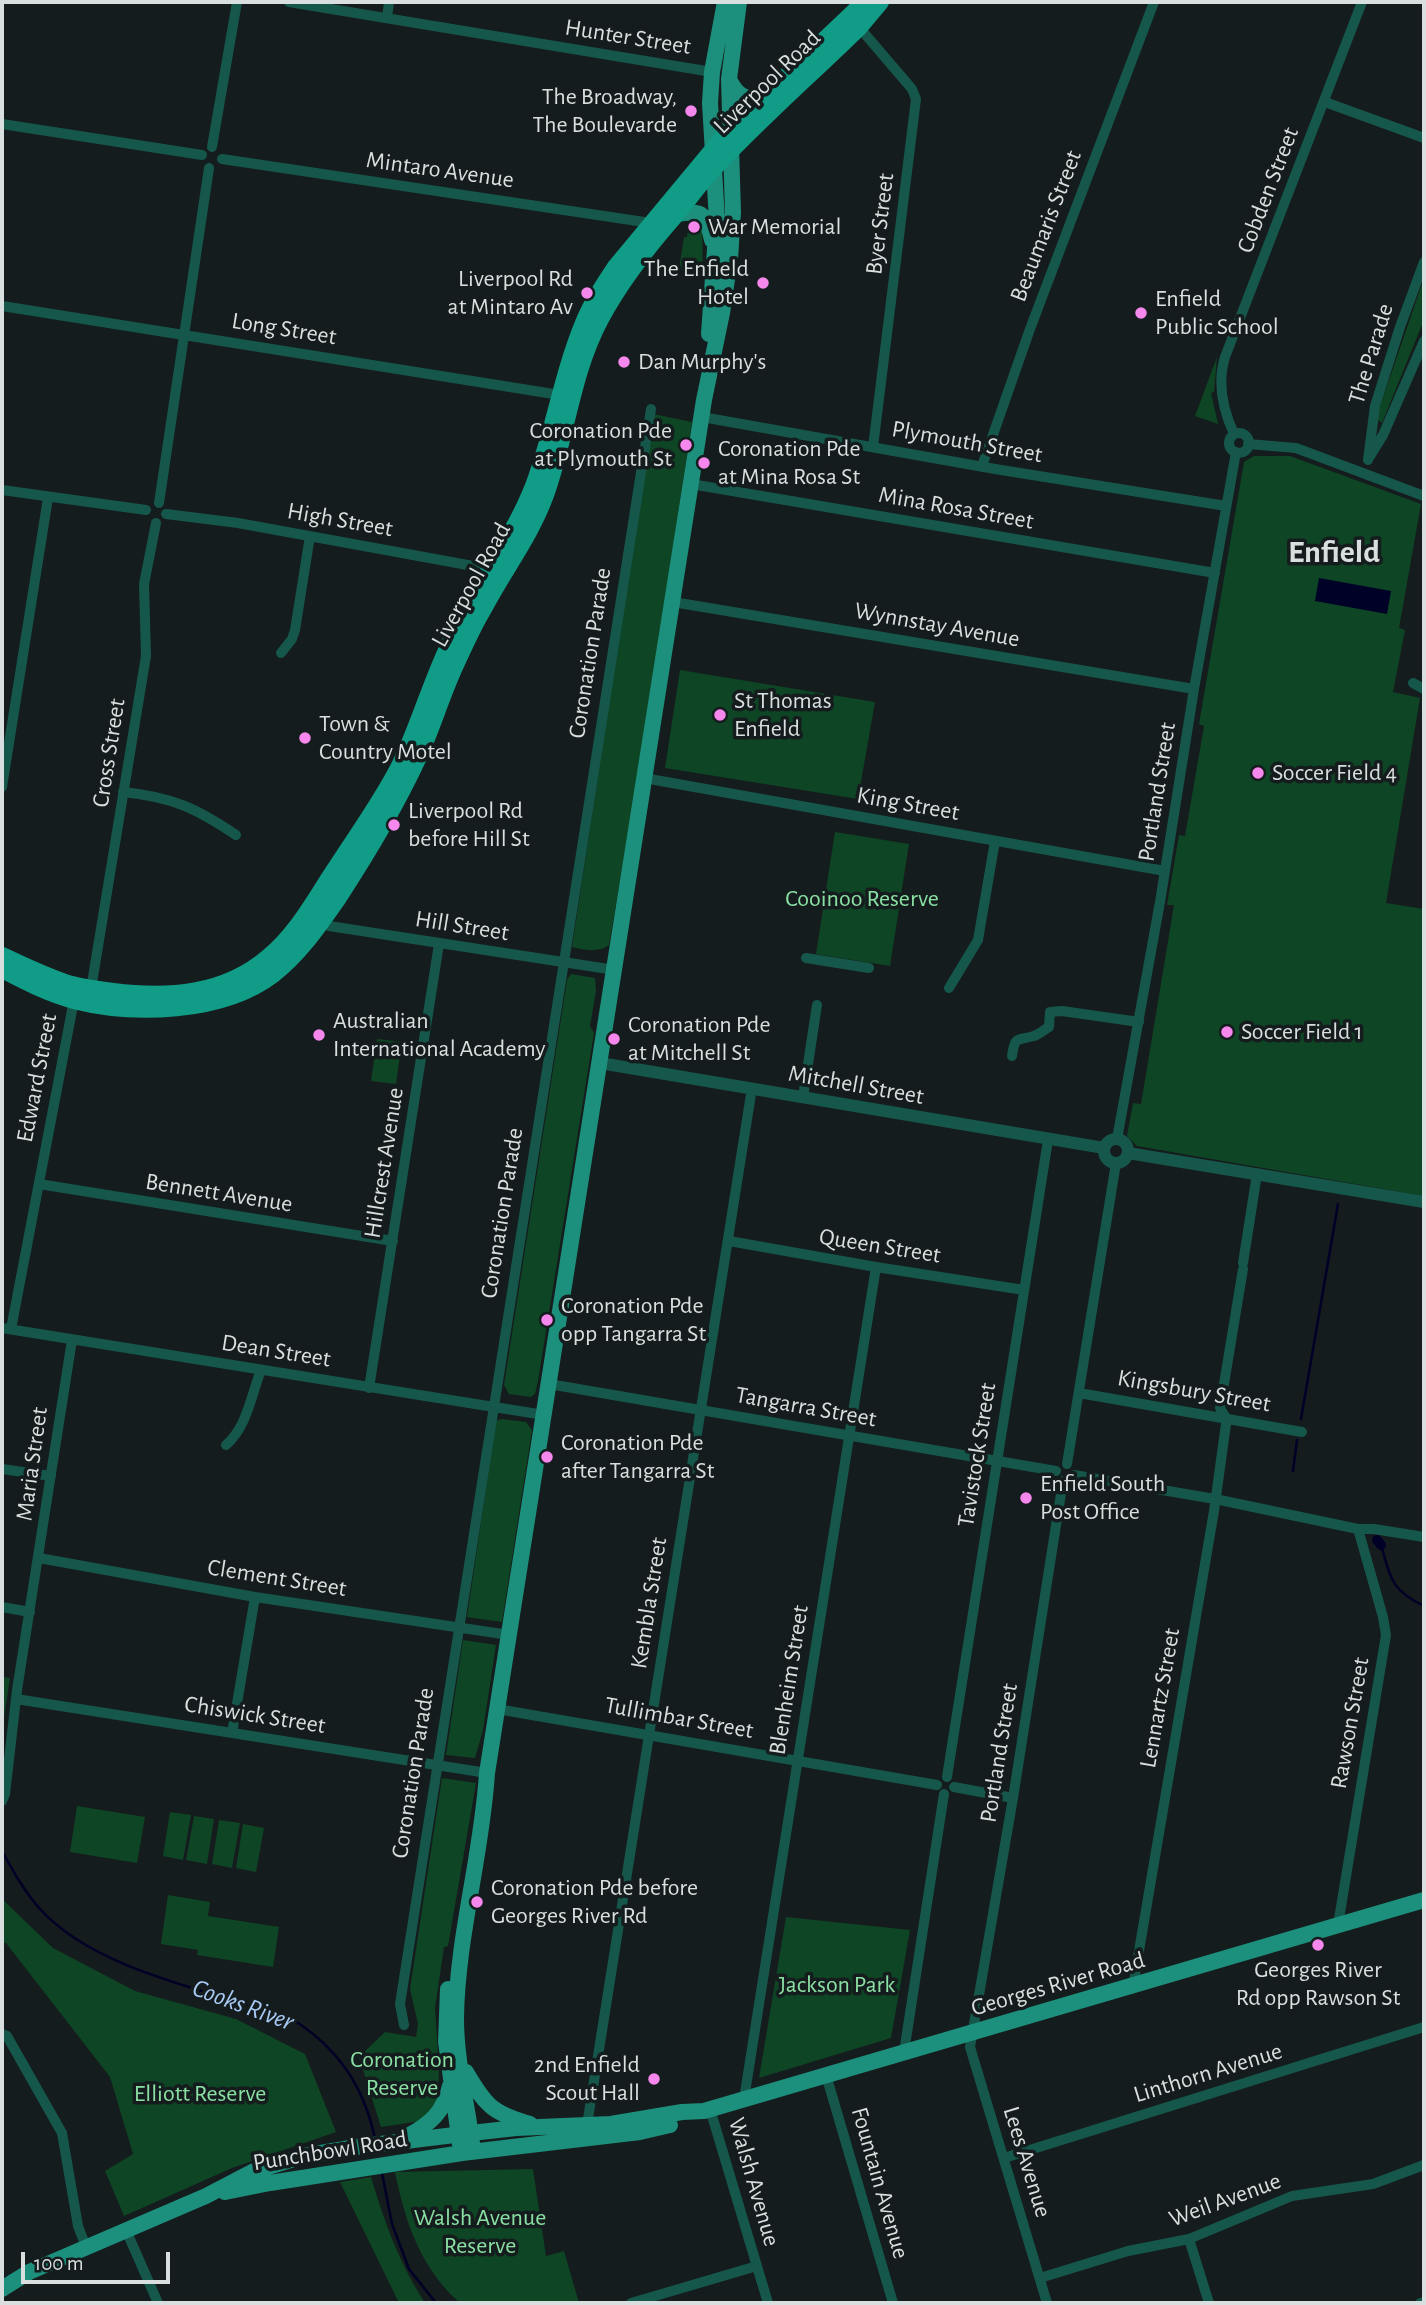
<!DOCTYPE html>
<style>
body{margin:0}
#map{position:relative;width:1426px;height:2305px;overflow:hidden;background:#151c1d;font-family:"Alegreya Sans",sans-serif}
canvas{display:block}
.frame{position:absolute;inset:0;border:4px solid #d9dede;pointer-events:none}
.scale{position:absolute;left:21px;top:2252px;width:149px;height:32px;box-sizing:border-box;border:4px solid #d9dede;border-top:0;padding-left:9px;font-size:21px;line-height:24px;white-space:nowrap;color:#d9dede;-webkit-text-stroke:5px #151c1d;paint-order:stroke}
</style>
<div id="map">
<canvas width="1426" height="2305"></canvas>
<div class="frame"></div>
<div class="scale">100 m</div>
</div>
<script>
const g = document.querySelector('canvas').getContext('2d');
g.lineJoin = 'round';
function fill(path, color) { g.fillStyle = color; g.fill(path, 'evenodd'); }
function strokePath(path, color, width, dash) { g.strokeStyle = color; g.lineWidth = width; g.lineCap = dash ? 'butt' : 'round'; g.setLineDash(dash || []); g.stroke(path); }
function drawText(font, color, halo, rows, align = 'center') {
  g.font = font + ' "Alegreya Sans",sans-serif'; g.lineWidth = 7; g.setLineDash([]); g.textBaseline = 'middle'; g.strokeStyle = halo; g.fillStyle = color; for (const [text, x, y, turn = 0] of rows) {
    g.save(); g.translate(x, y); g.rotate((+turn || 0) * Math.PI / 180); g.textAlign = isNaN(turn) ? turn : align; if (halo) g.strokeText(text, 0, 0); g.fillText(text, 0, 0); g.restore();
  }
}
fill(new Path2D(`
 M 693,221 L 698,221 L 702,225 L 703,273 L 679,269 L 684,237 L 687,237 L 689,225 Z
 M 1424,278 L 1424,320 L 1382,423 L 1376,418 Z
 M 1217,357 L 1214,392 L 1211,393 L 1218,424 L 1195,416 Z
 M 653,414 L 692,422 L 643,746 L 609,945 C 598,953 585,950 572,947 Z
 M 1254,456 L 1290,456 L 1421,504 L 1399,628 L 1405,630 L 1393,692 L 1420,698 L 1386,903 L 1424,909 L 1424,1196 L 1137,1146 L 1127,1136 L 1133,1103 L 1141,1104 L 1174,905 L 1167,905 L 1179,835 L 1185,836 L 1204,726 L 1199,724 L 1244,462 Z
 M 680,670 L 875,702 L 858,799 L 665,768 Z
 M 835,832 L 909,844 L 890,966 L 816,954 Z
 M 571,974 L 595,978 L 596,991 L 590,1026 L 594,1033 L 538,1381 L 535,1394 L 531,1397 L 509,1394 L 504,1385 L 567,980 Z
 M 377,1039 L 402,1042 L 396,1084 L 371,1081 Z
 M 502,1419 L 526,1422 L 532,1430 L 502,1622 L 467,1617 L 496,1421 Z
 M 463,1640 L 496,1645 L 483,1730 L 475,1758 L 446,1755 Z
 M 2,1677 L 10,1678 L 2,1730 Z
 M 442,1778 L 476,1783 L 448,1946 L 444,1947 L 435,2008 L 439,2070 L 438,2101 L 421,2121 L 381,2127 L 359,2057 L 385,2032 L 416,2037 L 418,2024 L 410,1989 Z
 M 77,1806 L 145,1817 L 137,1863 L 70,1852 Z
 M 170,1812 L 191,1815 L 183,1860 L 163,1856 Z
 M 194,1816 L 214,1819 L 207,1864 L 186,1860 Z
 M 219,1820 L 240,1823 L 232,1868 L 212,1864 Z
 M 243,1824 L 264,1828 L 256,1872 L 236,1868 Z
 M 168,1895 L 210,1902 L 208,1916 L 279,1927 L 273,1967 L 197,1955 L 198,1950 L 161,1944 Z
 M 2,1899 L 53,1948 L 135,1991 L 236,2019 L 305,2054 L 336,2132 L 232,2168 L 124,2216 L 105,2171 L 133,2154 L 110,2077 L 6,1943 L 2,1943 Z
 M 786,1917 L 910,1930 L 891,2038 L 759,2078 Z
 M 533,2169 L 546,2256 L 564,2251 L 579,2303 L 460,2303 C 421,2269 405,2222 395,2172 Z
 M 371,2177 C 385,2224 399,2262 425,2303 L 399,2303 L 340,2182 Z`), '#0e4524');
fill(new Path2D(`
 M 1319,578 L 1391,591 L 1387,614 L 1315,601 Z`), '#000127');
strokePath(new Path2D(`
 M 1301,1419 L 1338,1204
 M 1293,1471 L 1297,1440
 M 1381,1545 C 1391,1579 1391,1590 1424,1606
 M 2,1851 C 13,1871 24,1891 40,1909 C 97,1972 214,1991 292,2019 C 338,2048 364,2086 375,2139
 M 382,2173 L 392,2224 L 409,2269 L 436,2303`), '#000127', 2.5);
strokePath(new Path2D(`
 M 1377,1540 L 1381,1545`), '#000127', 10);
strokePath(new Path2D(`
 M 289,2 L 712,72
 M 387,18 L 389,2
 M 859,27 L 912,89 L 916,99 L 873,447
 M 1325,102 L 1424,138
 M 2,124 L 202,155
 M 212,147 L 237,2
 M 222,159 L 651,223
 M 2,306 L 560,395
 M 702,417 L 995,469 L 1226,506
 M1229 443a10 10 0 1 1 20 0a10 10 0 1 1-20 0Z
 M 1234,434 C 1223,410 1217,383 1225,357 L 1362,2
 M 1248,444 L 1296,448 L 1424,496
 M 1370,456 L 1383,435 L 1424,341
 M 1368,460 L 1375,406 L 1400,327 L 1424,262
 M 982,466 L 1030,329 L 1154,2
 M 691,484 L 1215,573
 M 2,490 L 146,510
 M 159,503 L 209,168
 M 166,514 L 238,523 L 495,570
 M 673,602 L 1194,689
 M 281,653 L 292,639 L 295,630 L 310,536
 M 1413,683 L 1424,689
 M 644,778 L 1165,871
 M 2,787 L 48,498
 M 123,792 C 172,797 196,808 236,835
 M 318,921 L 329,926 L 615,970
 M 806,958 L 869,968
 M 949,988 L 978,940 L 995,841
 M 91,989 L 146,656 L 144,584 L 156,523
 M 1012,1056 C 1015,1036 1016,1041 1034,1036 C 1039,1034 1044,1030 1049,1027 L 1050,1012 L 1062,1011 L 1139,1022
 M 803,1097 L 817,1005
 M 1117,1139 L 1160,902 L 1194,689 L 1236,452
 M 39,1184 L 393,1241
 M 729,1241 L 876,1267 L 1024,1290
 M 1243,1263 L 1257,1174
 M 2,1328 L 544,1415
 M 11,1329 L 74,1000
 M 549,1384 L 1056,1471
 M 369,1388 L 439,944
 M 1079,1393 L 1302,1432
 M 226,1445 C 247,1427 251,1396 261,1370
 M 1067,1464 L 1116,1163
 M 2,1469 L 51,1476
 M 1074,1475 L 1215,1499 L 1358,1529 L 1374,1529 L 1424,1537
 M 39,1558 L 255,1597 L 509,1635
 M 2,1607 L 30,1612
 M 16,1699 L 487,1773
 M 497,1709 L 937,1785
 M 232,1733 L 255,1597
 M 947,1777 L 1048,1140
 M 954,1787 L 1013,1798
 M 2,1801 L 5,1794 L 17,1690 L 72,1340
 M 1338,1925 L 1386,1635 L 1383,1617 L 1358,1529
 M 1133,1986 L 1214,1511 L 1226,1424 L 1226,1418 L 1220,1408 L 1243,1269
 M 404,2025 L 400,2004 L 651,409
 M 2,2034 L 7,2036 L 62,2133 L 78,2226 L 86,2247
 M 904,2052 L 944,1794
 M 826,2075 L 893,2303
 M 744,2099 L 876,1267
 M 710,2109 L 768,2303
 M 587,2125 L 752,1088
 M 1004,2158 L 1424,2027
 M 126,2230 L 158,2303
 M 1189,2239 L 1209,2303
 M 1040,2278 L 1128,2251 L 1189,2239 L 1292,2196 L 1373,2184 L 1424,2165
 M 631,2303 L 757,2266
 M 1047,2303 L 970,2047 L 1013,1798 L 1063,1481
 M 1420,2303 L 1424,2302`), '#16574b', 10);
strokePath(new Path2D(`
 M 600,1063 L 1104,1148
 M1104 1151a12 12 0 1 1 24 0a12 12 0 1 1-24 0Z
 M 1128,1153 L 1424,1202`), '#16574b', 12);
strokePath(new Path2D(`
 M 729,79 C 736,95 746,101 764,99
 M 676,214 C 703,210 706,213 712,240
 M 709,334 L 717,220 L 710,103 L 712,72 L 725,2
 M 448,1989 L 446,2042 L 460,2144
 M 466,2072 C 485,2105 492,2113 530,2124
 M 408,2136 C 431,2123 443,2113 450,2086
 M 473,2151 C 468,2107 456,2063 456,2018 C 457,1937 482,1855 487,1773 L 704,400 L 722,313 L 730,259 L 733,213 L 729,79 L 739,2
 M 225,2192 L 270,2183 L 462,2153 L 640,2132 L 670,2125
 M 2,2289 L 29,2272 L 206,2196 L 252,2172 L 303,2156 L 356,2147 L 471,2133 L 516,2128 L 611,2124 L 682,2112 L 704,2111 L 1424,1900`), '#1c907c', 16);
strokePath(new Path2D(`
 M 2,956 C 23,966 44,976 65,983 C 81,988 97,990 113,992 C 168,999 225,995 269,957 C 296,935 314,902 333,873 C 356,837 382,802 401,764 C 419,726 431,684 449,646 C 473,590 512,542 534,486 C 554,433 562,376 584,323 C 592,303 604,285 616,267 L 729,131 L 865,2
 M 2,969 C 25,981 48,993 74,1000 C 133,1015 222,1013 273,974 C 299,954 318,926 337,899 C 367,853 395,807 418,757 C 432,727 441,695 455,665 C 464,645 473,625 484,607 C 504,569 530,536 545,495 C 566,437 571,373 600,319 C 620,281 647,247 675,215 C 687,201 698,185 711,171 C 757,121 810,75 859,27 L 880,2`), '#109c86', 18);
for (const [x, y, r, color] of [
 [691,111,7,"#f688ed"],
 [694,227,7,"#f688ed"],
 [763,283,7,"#f688ed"],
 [587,293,7,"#f688ed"],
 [1141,313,7,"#f688ed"],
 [624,362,7,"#f688ed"],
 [686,445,7,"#f688ed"],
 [704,463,7,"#f688ed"],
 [720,715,7,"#f688ed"],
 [305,738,7,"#f688ed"],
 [1258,773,7,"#f688ed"],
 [394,825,7,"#f688ed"],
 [1227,1032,7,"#f688ed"],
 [319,1035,7,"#f688ed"],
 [614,1039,7,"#f688ed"],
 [547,1320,7,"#f688ed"],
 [547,1457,7,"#f688ed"],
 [1026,1498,7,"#f688ed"],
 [477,1902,7,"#f688ed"],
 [1318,1945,7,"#f688ed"],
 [654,2079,7,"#f688ed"]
]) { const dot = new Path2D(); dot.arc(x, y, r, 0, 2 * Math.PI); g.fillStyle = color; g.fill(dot); strokePath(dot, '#151c1d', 2.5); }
drawText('24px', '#d9dede', '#151c1d', [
 ["Hunter Street",628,37,9],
 ["Liverpool Road",767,82,-44],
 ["Mintaro Avenue",440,170,8],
 ["Cobden Street",1268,190,-69],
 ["Byer Street",880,224,-83],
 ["Beaumaris Street",1046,226,-69],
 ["Long Street",284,329,9],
 ["The Parade",1371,354,-73],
 ["Plymouth Street",967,442,10],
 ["Mina Rosa Street",956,508,10],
 ["High Street",340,520,10],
 ["Liverpool Road",471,585,-61],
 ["Wynnstay Avenue",937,625,10],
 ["Coronation Parade",590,653,-81],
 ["Cross Street",109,753,-81],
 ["Portland Street",1157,792,-81],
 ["King Street",908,804,10],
 ["Hill Street",462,926,9],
 ["Edward Street",37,1078,-79],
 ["Mitchell Street",856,1085,10],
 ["Hillcrest Avenue",384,1163,-81],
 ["Bennett Avenue",219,1193,9],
 ["Coronation Parade",502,1213,-81],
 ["Queen Street",880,1246,9],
 ["Dean Street",276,1351,9],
 ["Kingsbury Street",1194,1391,10],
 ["Tangarra Street",806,1407,10],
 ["Tavistock Street",977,1455,-81],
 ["Maria Street",32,1464,-82],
 ["Clement Street",277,1578,9],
 ["Kembla Street",649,1603,-81],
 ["Blenheim Street",789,1680,-81],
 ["Lennartz Street",1160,1698,-80],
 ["Chiswick Street",255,1715,9],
 ["Tullimbar Street",679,1718,10],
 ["Rawson Street",1350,1723,-80],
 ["Portland Street",999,1753,-81],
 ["Coronation Parade",413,1773,-81],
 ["Georges River Road",1058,1984,-16],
 ["Linthorn Avenue",1208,2073,-17],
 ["Punchbowl Road",330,2151,-9],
 ["Lees Avenue",1027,2162,73],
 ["Walsh Avenue",754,2182,74],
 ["Fountain Avenue",880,2183,74],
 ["Weil Avenue",1225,2200,-20]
]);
drawText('24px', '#d9dede', '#151c1d', [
 ["The Broadway,",677,97,"right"],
 ["The Boulevarde",677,125,"right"],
 ["War Memorial",708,227],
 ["The Enfield",749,269,"right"],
 ["Hotel",749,297,"right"],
 ["Liverpool Rd",573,279,"right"],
 ["at Mintaro Av",573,307,"right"],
 ["Enfield",1155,299],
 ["Public School",1155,327],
 ["Dan Murphy's",638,362],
 ["Coronation Pde",672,431,"right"],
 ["at Plymouth St",672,459,"right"],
 ["Coronation Pde",718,449],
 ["at Mina Rosa St",718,477],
 ["St Thomas",734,701],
 ["Enfield",734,729],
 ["Town &",319,724],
 ["Country Motel",319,752],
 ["Soccer Field 4",1272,773],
 ["Liverpool Rd",408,811],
 ["before Hill St",408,839],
 ["Australian",333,1021],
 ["International Academy",333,1049],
 ["Coronation Pde",628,1025],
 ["at Mitchell St",628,1053],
 ["Soccer Field 1",1241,1032],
 ["Coronation Pde",561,1306],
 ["opp Tangarra St",561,1334],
 ["Coronation Pde",561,1443],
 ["after Tangarra St",561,1471],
 ["Enfield South",1040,1484],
 ["Post Office",1040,1512],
 ["Coronation Pde before",491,1888],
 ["Georges River Rd",491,1916],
 ["Georges River",1318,1970,"center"],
 ["Rd opp Rawson St",1318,1998,"center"],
 ["2nd Enfield",640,2065,"right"],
 ["Scout Hall",640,2093,"right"]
], 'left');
drawText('24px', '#8ae0a3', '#151c1d', [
 ["Cooinoo Reserve",862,899],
 ["Jackson Park",837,1985],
 ["Coronation",402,2060],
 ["Reserve",402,2088],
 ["Elliott Reserve",200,2094],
 ["Walsh Avenue",480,2218],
 ["Reserve",480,2246]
]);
drawText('italic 26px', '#a8cbf6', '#151c1d', [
 ["Cooks River",243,2005,20]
]);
drawText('bold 32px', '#d9dede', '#151c1d', [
 ["Enfield",1334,552]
]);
</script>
